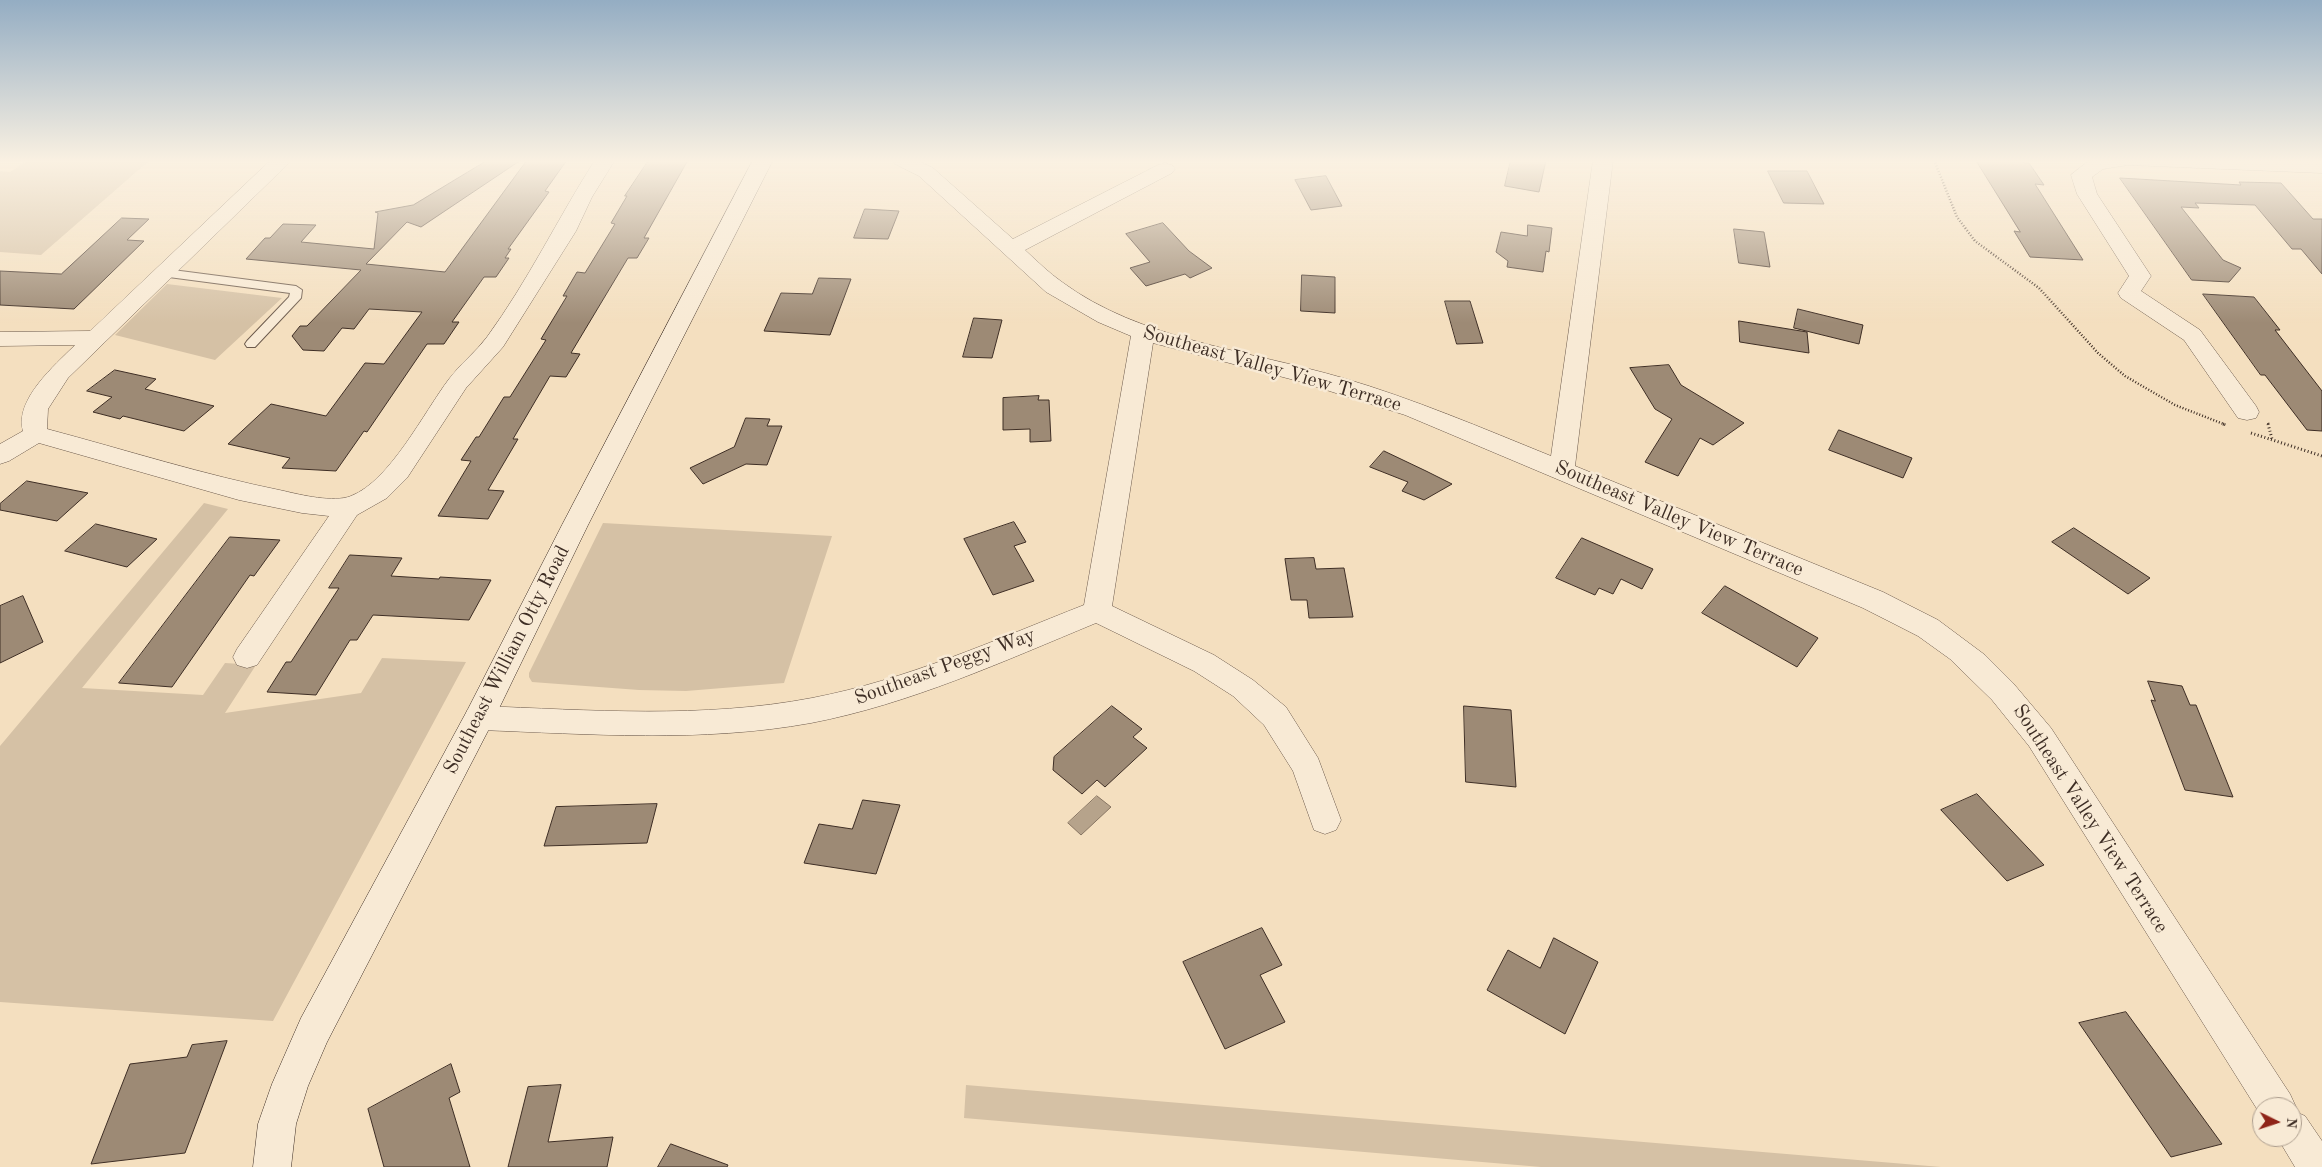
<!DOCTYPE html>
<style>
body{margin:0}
#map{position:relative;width:2322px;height:1167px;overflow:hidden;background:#f4dfbf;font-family:"Old Standard TT",serif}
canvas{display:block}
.north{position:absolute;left:2252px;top:1097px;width:50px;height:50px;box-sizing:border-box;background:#f8ead5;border:1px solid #ae9f8f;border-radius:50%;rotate:94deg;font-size:14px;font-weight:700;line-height:20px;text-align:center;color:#3e2e25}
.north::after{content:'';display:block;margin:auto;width:18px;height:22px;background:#8f2418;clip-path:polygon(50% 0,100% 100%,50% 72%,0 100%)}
</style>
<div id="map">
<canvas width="2322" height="1167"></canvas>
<div class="north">N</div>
</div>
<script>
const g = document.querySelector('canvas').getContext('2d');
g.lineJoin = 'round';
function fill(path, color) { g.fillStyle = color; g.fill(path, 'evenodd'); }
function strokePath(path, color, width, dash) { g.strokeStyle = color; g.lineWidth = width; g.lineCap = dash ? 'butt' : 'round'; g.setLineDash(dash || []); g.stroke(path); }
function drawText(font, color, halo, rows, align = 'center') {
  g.font = font + ' "Old Standard TT",serif'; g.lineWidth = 5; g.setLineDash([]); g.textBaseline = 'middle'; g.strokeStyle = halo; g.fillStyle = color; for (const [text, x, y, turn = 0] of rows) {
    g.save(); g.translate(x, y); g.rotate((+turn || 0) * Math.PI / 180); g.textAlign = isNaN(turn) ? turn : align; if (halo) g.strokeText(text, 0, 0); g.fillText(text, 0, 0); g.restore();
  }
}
fill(new Path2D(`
 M 28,160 L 150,160 L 41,255 L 0,252 L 0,171 L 10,172 Z
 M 167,284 L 282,298 L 215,360 L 115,335 Z
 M 204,503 L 228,509 L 82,688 L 203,695 L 225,663 L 256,665 L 225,713 L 361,693 L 382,658 L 466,662 L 273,1021 L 0,1002 L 0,746 Z
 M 603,523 L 832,536 L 784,683 L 686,691 L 639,690 L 532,682 L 529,677 L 529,673 Z
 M 966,1085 L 1941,1167 L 1541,1167 L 964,1118 Z`), '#d5c1a5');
const water = new Path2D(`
 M 1097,796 L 1111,807 L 1081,835 L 1068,823 Z`);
fill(water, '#b6a38b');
strokePath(water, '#867462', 1);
const building = new Path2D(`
 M 488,160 L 521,160 L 421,227 L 407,222 L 366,264 L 445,272 L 527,160 L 567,160 L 545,191 L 549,192 L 508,249 L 511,249 L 505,258 L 509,258 L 496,277 L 484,277 L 452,322 L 459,322 L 444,344 L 427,344 L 367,432 L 364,431 L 336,471 L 282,468 L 290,458 L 228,444 L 271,404 L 326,416 L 365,363 L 384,364 L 422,312 L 369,309 L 354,329 L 342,328 L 324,351 L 303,350 L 292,336 L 300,326 L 307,326 L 361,270 L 246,259 L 265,238 L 270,238 L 283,224 L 316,225 L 301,242 L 374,249 L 378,213 L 375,212 L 413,205 Z
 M 649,160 L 688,160 L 644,238 L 649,238 L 637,258 L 628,258 L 571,353 L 580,354 L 566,377 L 550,376 L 513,439 L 518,439 L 488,490 L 504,491 L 488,519 L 438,516 L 471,461 L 461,460 L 476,437 L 479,437 L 504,397 L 510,397 L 546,340 L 541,339 L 567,296 L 563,296 L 577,272 L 585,273 L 615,224 L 611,223 L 627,196 L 625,196 Z
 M 1511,160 L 1546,160 L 1539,192 L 1505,186 Z
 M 1976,160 L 2022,160 L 2024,163 L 2029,163 L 2044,185 L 2035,184 L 2083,260 L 2030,257 L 2014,231 L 2020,232 Z
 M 1768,171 L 1807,171 L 1824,204 L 1784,203 Z
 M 1326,176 L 1342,206 L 1311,210 L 1295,180 Z
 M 2120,178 L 2241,185 L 2239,182 L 2281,183 L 2313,219 L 2322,219 L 2322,274 L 2301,249 L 2292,249 L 2255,205 L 2195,203 L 2199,208 L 2181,207 L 2223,260 L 2241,268 L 2229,282 L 2192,280 Z
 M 865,209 L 899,211 L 888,239 L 854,238 Z
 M 122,218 L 149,219 L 127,240 L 144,241 L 74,309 L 0,305 L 0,271 L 61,274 Z
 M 1163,223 L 1189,251 L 1212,268 L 1190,278 L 1185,274 L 1146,286 L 1130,268 L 1150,262 L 1126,234 Z
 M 1528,225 L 1552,228 L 1549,252 L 1546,251 L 1543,272 L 1507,267 L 1508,261 L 1496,252 L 1501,232 L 1527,236 Z
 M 1734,229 L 1764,232 L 1770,267 L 1739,263 Z
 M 1302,275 L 1335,277 L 1335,313 L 1301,311 Z
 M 819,278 L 851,279 L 830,335 L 764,331 L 781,293 L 812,294 Z
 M 2203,294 L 2254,297 L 2280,330 L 2275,330 L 2322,391 L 2322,431 L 2307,430 L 2265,375 L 2261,375 Z
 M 1445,301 L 1470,301 L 1483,343 L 1457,344 Z
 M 1798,309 L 1863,325 L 1859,344 L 1794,328 Z
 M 974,318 L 1002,320 L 992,358 L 963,357 Z
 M 1739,321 L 1807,332 L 1809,353 L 1740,342 Z
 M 1669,365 L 1681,385 L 1744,423 L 1713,445 L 1700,438 L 1678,476 L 1645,462 L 1672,419 L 1655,409 L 1630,368 Z
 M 115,370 L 156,379 L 145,389 L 214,406 L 184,431 L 123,416 L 120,419 L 93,412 L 112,397 L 87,391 Z
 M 1039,396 L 1038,400 L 1049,400 L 1051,441 L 1030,442 L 1030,429 L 1003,430 L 1003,398 Z
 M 746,418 L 770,419 L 767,426 L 782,426 L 767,465 L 746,464 L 703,484 L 690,468 L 734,447 Z
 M 1839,430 L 1912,458 L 1903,478 L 1829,450 Z
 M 1384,451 L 1426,471 L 1452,484 L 1424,500 L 1402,491 L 1408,482 L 1370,467 Z
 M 27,481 L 88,493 L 57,521 L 0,510 L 0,504 Z
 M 1014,522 L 1026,542 L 1014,546 L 1034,581 L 993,595 L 964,539 Z
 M 96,524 L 157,539 L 127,567 L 65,551 Z
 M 2074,528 L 2150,578 L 2128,594 L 2052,542 Z
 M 230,537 L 280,540 L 254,576 L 250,575 L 172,687 L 119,683 Z
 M 1582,538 L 1653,569 L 1642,589 L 1621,579 L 1613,594 L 1599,588 L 1595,595 L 1556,578 Z
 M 350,555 L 402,558 L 391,576 L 439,579 L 440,577 L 491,580 L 469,620 L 373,615 L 357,640 L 350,640 L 316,695 L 267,692 L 286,662 L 291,662 L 339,588 L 329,588 Z
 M 1314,558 L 1316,569 L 1344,568 L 1353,617 L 1309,618 L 1307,600 L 1291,600 L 1285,559 Z
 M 1725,586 L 1818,638 L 1797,667 L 1702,613 Z
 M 23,596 L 43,642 L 0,663 L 0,606 Z
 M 2148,681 L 2182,686 L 2190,705 L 2196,705 L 2233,797 L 2185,790 L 2151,700 L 2155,701 Z
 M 1112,706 L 1142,729 L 1133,737 L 1147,748 L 1105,787 L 1097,780 L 1082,794 L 1053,770 L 1054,757 Z
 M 1464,706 L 1511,710 L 1516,787 L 1466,782 Z
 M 1977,794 L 2044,865 L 2007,881 L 1941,810 Z
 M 863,800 L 900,805 L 876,874 L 804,863 L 819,824 L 852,829 Z
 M 657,804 L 647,843 L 544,846 L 556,807 Z
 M 1262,928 L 1282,965 L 1260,975 L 1285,1022 L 1225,1049 L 1183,962 Z
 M 1554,938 L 1598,962 L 1565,1034 L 1487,990 L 1508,950 L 1540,968 Z
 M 2126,1012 L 2222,1144 L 2171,1157 L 2079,1023 Z
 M 227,1041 L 185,1153 L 91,1164 L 130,1064 L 187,1057 L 192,1045 Z
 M 451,1064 L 460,1092 L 449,1098 L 470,1167 L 384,1167 L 368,1109 Z
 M 561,1085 L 548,1142 L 613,1137 L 607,1167 L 508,1167 L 528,1087 Z
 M 671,1144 L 728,1165 L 727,1167 L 658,1167 Z`);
fill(building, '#9d8a75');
strokePath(building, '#3e2e25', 1);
const lane = new Path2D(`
 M 165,269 L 296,286 L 302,290 L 301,298 L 255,347 L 247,347 L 245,344 L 247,341 L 289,297 L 290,293 L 161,276 L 159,273 L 161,270 Z`);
const street = new Path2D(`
 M 271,160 L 292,160 L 68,378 L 48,409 L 47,429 C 126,450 204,475 284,491 C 301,495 334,503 351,496 C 390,481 424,412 449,379 C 460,364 476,352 487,337 C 528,281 558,218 595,160 L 615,160 L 592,197 L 576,231 L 503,347 L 466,388 L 407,478 L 387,498 L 357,515 L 257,665 L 247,668 L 237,665 L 233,657 L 237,649 L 329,516 L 302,513 L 239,500 L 39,443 L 9,461 L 0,464 L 0,444 L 23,431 C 14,400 55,365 75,345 L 0,346 L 0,332 L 90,331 Z
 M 892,160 L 917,160 L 933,168 L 1013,239 L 1158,165 L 1165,163 L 1172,165 L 1175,169 L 1172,173 L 1025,250 C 1037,261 1049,273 1062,282 C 1140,340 1251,351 1343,378 C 1414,399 1482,428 1551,456 L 1593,160 L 1613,160 L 1575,466 L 1883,592 L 1938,620 L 1985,655 L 2013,683 L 2051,728 L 2290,1094 L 2296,1107 L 2294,1111 L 2305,1116 L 2322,1141 L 2322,1167 L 2295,1167 L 2277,1137 L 2292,1137 L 2292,1107 L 2262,1107 L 2262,1117 L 2029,746 L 1992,700 L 1950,659 L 1918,636 L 1863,608 L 1405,415 L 1298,381 L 1153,343 L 1112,606 L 1214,655 L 1253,680 L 1286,707 L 1318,758 L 1341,820 L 1336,830 L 1325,834 L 1314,830 L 1293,771 L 1264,725 L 1233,696 L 1194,671 L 1096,623 C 1004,661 910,704 811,723 C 701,743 590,734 479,730 L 468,727 L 464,718 L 468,709 L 479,706 C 590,710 702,719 812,698 C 906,680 995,640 1084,605 L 1131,336 L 1098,322 L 1046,292 L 919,176 L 895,164 Z
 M 2090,160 L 2322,161 L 2322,173 L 2128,165 L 2103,169 L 2092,177 L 2097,194 L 2151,276 L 2141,291 L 2200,330 L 2256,406 L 2259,412 L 2256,418 L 2247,420 L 2238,418 L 2184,340 L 2121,298 L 2118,293 L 2129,276 L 2077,194 L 2071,175 Z`);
const secondary = new Path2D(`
 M 753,160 L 773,160 L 588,525 L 490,727 L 327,1042 L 308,1086 L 296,1124 L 291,1167 L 253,1167 L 258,1124 L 272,1084 L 301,1018 L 468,709 L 562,525 Z`);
strokePath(lane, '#6c5a4c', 2);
strokePath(street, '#6c5a4c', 1);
strokePath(secondary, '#3e2e25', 1);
strokePath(new Path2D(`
 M 1934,160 L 1957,217 L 1975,241 L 2039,288 L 2098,353 L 2125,376 L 2175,405 L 2226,425
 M 2268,423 L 2269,425`), '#3e2e25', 2.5, [1, 2]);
strokePath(new Path2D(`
 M 2223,424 L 2226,425
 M 2268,424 L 2272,439
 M 2251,433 L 2322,456`), '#3e2e25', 3, [1, 2.5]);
fill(lane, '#f8ead5');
fill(street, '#f8ead5');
fill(secondary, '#f8ead5');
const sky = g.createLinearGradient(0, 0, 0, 323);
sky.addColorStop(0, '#94adc3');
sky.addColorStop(0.5, '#faf1e2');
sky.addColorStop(1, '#faf1e200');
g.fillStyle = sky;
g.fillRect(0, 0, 2322, 323);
drawText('20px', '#3e2e25', '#f8ead5', [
 ["Southeast Valley View Terrace",1272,369,16],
 ["Southeast Valley View Terrace",1679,519,23],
 ["Southeast William Otty Road",507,660,-63],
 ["Southeast Peggy Way",945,667,-20],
 ["Southeast Valley View Terrace",2090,819,57]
]);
</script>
